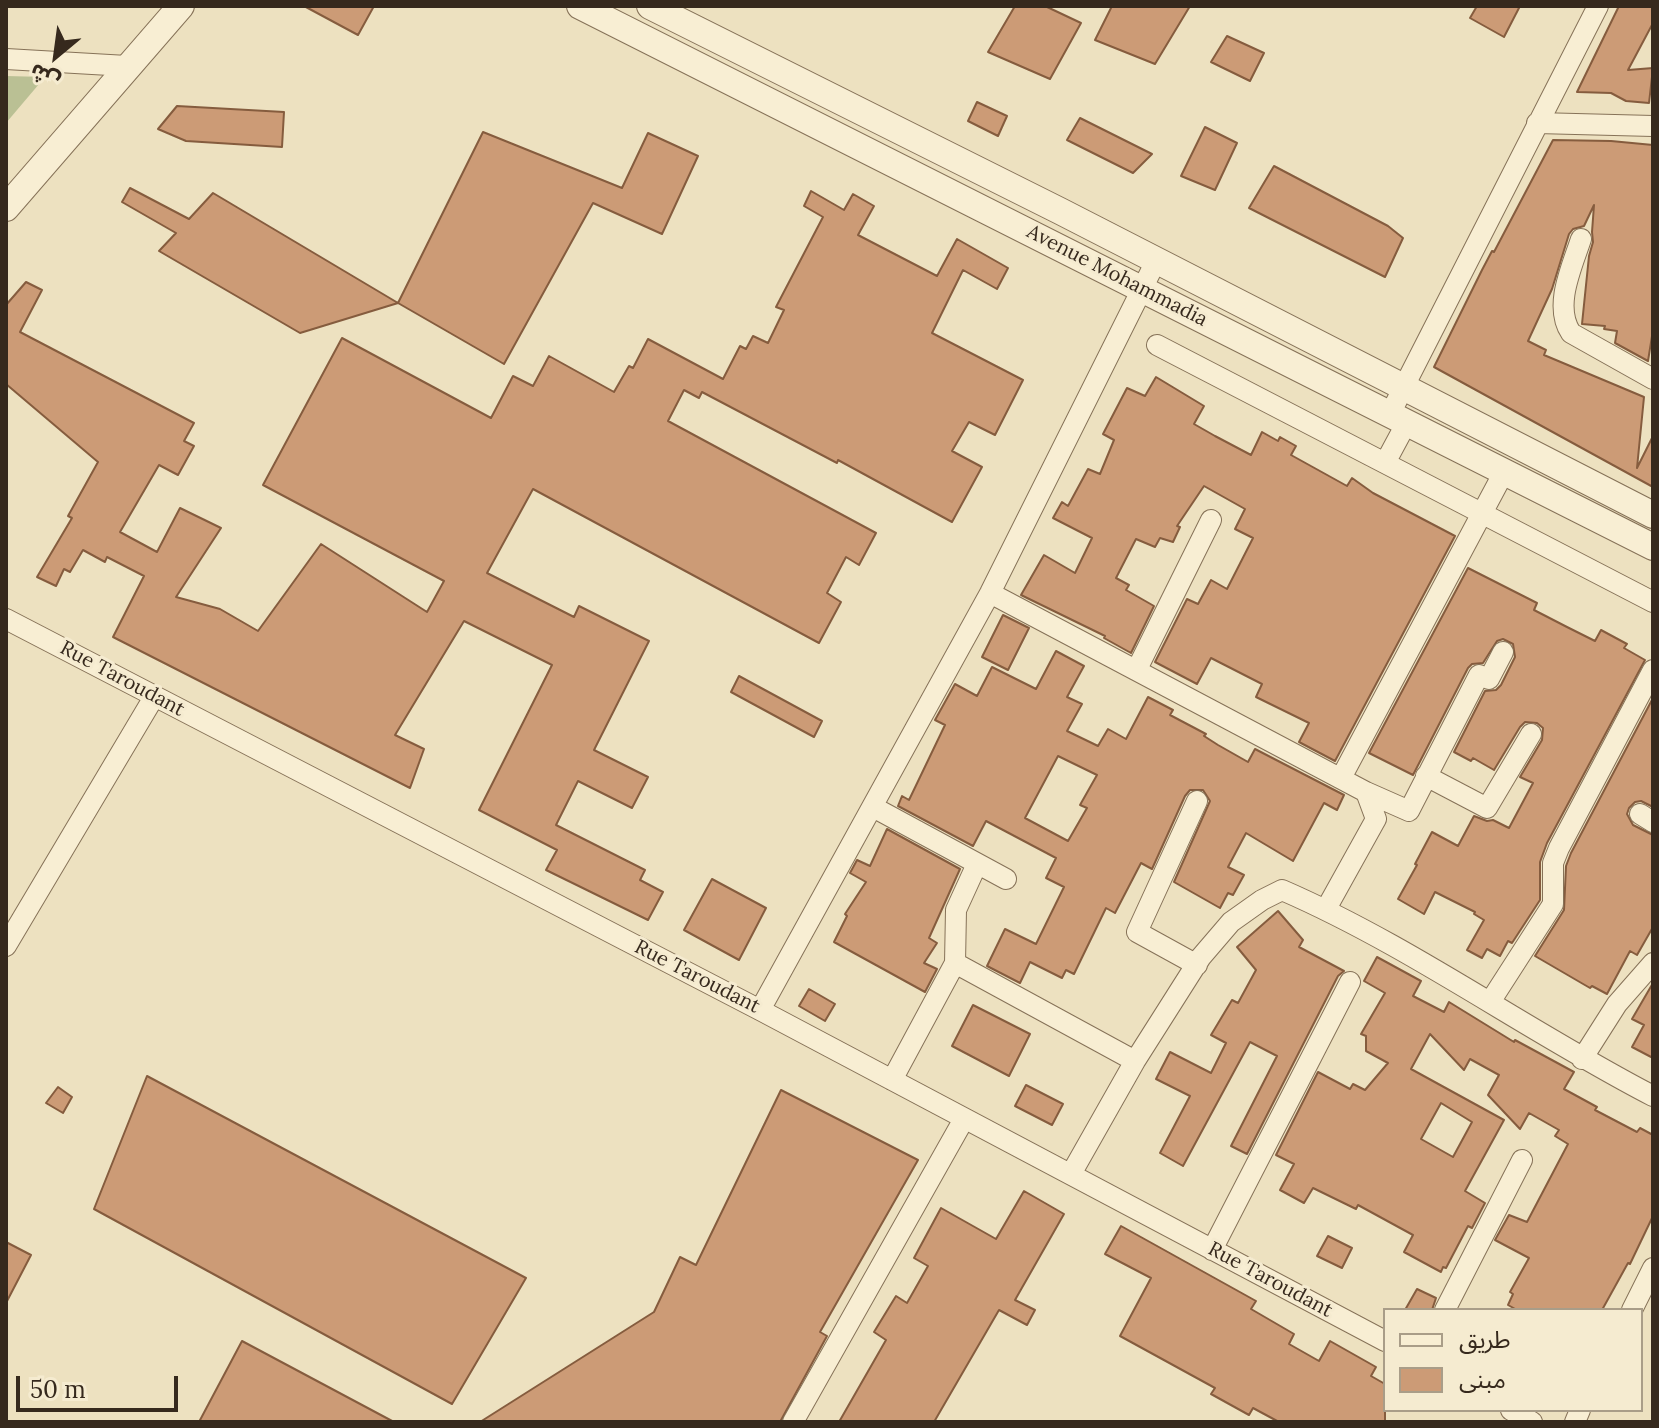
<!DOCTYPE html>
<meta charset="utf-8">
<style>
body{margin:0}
#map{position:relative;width:1659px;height:1428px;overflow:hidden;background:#ede1c0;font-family:Lora,"Noto Sans Arabic",serif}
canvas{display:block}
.frame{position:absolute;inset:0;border:8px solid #36291d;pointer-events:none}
.legend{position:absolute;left:1383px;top:1308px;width:260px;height:104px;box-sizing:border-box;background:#f5ebd0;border:2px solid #a99d88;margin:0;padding:10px 14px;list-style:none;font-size:24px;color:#36291d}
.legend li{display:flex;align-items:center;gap:16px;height:40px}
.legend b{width:40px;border:2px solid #a99d88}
.north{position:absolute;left:16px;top:16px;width:80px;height:80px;-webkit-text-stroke:6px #f5ebd0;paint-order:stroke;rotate:209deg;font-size:22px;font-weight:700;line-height:32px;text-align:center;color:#36291d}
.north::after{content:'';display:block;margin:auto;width:28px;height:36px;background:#36291d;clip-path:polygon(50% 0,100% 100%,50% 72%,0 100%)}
.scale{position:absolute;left:16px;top:1376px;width:162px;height:36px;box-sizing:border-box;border:4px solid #36291d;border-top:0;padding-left:10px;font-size:24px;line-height:28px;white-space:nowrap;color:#36291d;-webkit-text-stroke:6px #f5ebd0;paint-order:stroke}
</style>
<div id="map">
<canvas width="1659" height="1428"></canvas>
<div class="frame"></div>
<ul class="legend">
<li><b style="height:10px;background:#f8eed3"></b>طريق</li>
<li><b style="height:22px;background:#cc9b76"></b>مبنى</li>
</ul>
<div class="north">ش</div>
<div class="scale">50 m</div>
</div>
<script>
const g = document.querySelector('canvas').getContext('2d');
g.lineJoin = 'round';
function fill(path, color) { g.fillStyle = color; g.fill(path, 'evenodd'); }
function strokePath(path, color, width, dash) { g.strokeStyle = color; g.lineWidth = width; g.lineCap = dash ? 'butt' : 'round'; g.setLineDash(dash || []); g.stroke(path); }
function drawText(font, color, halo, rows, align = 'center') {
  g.font = font + ' Lora,serif'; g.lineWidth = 6; g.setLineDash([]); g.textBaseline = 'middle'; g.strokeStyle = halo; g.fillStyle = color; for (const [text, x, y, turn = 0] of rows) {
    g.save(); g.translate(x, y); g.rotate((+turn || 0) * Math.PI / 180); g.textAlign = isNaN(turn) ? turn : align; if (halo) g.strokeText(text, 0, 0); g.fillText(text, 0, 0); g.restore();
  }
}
fill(new Path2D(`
 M 6,76 L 45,77 L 6,123 Z`), '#bac094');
const building = new Path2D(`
 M 304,6 L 374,6 L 358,35 Z
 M 1015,6 L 1045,6 L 1081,23 L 1050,79 L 988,52 Z
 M 1112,6 L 1190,6 L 1155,64 L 1095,40 Z
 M 1477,6 L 1520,6 L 1504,37 L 1470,18 Z
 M 1619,6 L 1653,6 L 1653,23 L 1628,70 L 1653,68 L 1649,103 L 1626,101 L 1611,93 L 1577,92 Z
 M 1227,36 L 1264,53 L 1250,81 L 1211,62 Z
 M 977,102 L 1007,116 L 998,136 L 968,121 Z
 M 177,106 L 284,112 L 282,147 L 186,141 L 158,129 Z
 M 1080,118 L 1152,154 L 1133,173 L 1067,140 Z
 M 1205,127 L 1237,143 L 1215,190 L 1181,176 Z
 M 483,132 L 622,188 L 648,133 L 698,156 L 662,234 L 593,203 L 504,364 L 398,303 Z
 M 1553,140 L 1611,141 L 1653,145 L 1653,330 L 1648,361 L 1615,343 L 1617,331 L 1604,329 L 1605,326 L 1582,324 L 1589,256 L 1593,242 L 1592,232 L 1594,205 L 1584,226 L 1573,229 L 1569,234 L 1552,289 L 1528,341 L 1546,350 L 1544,355 L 1644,397 L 1637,468 L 1653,436 L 1653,487 L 1434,367 L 1482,270 L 1492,251 L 1494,252 Z
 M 1274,166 L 1388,226 L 1403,238 L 1385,277 L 1249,208 Z
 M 130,188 L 189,219 L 213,193 L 398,303 L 300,333 L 159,251 L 176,233 L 122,202 Z
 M 811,191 L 844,210 L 853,194 L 874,206 L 858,235 L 937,276 L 957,239 L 1008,268 L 997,289 L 963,270 L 932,333 L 1023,380 L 995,435 L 969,422 L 952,451 L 982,467 L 952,522 L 838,460 L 837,463 L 702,392 L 699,398 L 684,390 L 668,421 L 876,533 L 859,565 L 846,557 L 827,593 L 841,602 L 819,643 L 533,489 L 487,573 L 574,617 L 579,606 L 649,641 L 594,750 L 648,777 L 632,808 L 578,781 L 556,825 L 645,870 L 640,880 L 663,892 L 648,920 L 546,870 L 557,850 L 479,810 L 552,665 L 464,621 L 395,735 L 424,749 L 410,788 L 113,637 L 144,576 L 107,557 L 105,562 L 83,550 L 70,572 L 64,569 L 56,586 L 37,577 L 72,518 L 68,516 L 98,462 L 6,384 L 6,305 L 26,282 L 42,290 L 20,332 L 194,423 L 184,441 L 194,446 L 178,475 L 159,465 L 120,532 L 157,552 L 180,508 L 221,528 L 176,597 L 220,609 L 258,631 L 321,544 L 427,612 L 444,581 L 263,485 L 342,338 L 491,418 L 513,376 L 533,386 L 549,356 L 614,392 L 629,366 L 633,368 L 648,339 L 723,379 L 740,346 L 746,349 L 753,336 L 768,343 L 784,310 L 776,307 L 823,217 L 804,206 Z
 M 1156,377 L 1204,406 L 1194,424 L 1215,436 L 1251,455 L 1262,432 L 1278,441 L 1280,437 L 1296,446 L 1291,455 L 1347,486 L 1352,478 L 1373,493 L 1455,536 L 1335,761 L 1299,742 L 1309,723 L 1256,697 L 1262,684 L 1211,658 L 1197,684 L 1155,662 L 1187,599 L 1198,604 L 1211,580 L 1227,589 L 1253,538 L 1235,529 L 1245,509 L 1204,486 L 1177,526 L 1180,527 L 1173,542 L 1160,538 L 1155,547 L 1136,539 L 1116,578 L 1129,585 L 1126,590 L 1154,606 L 1131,653 L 1104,638 L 1105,636 L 1021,595 L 1044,555 L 1075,573 L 1092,538 L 1053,518 L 1062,502 L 1068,506 L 1088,469 L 1100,474 L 1114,440 L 1103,434 L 1127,388 L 1145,396 Z
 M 1468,568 L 1537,603 L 1534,610 L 1567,627 L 1595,641 L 1601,630 L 1627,644 L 1624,648 L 1645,660 L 1547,843 L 1540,862 L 1540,900 L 1512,943 L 1508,941 L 1500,956 L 1487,949 L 1482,958 L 1467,950 L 1484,920 L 1474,914 L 1475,912 L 1435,892 L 1424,914 L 1398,899 L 1417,865 L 1415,864 L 1432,832 L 1458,846 L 1474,816 L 1487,821 L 1493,820 L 1509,828 L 1533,783 L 1520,777 L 1542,740 L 1543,728 L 1537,723 L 1525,722 L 1520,727 L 1494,770 L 1473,758 L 1471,761 L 1454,752 L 1485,691 L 1496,690 L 1501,685 L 1515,657 L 1513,644 L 1503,639 L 1497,641 L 1483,663 L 1472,664 L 1468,668 L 1413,775 L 1369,753 Z
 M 1003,615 L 1029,628 L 1008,670 L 982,657 Z
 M 1056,651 L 1084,666 L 1067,697 L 1082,704 L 1067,731 L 1098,746 L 1108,729 L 1126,739 L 1148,697 L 1173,710 L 1170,715 L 1206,734 L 1204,736 L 1218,745 L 1248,762 L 1255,749 L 1344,795 L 1337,810 L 1324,803 L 1293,861 L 1246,833 L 1228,867 L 1244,875 L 1233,895 L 1228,893 L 1220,908 L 1174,882 L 1210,801 L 1203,790 L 1190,790 L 1185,796 L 1152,869 L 1141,863 L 1115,913 L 1106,908 L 1074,974 L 1066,970 L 1062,978 L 1030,962 L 1020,983 L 987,966 L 1005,929 L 1036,944 L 1064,887 L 1046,878 L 1056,858 L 986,821 L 973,846 L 898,806 L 902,796 L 909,800 L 945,725 L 935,720 L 955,684 L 977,696 L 992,667 L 1036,689 ZM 1058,756 L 1097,775 L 1080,805 L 1087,808 L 1068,841 L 1025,818 Z
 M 739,676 L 822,721 L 814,737 L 731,692 Z
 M 1653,698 L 1653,807 L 1641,801 L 1635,802 L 1629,808 L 1627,814 L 1633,825 L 1653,835 L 1653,927 L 1637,955 L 1630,951 L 1607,994 L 1592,986 L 1590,988 L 1535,956 L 1564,910 L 1566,866 L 1571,853 Z
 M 887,829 L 960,869 L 929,938 L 937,943 L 924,963 L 937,969 L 925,992 L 834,942 L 847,916 L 845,914 L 866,882 L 850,873 L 857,860 L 870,866 Z
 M 712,879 L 766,908 L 739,960 L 684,930 Z
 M 1278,911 L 1303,940 L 1299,947 L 1344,971 L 1338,976 L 1247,1154 L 1231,1146 L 1277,1056 L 1250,1042 L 1183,1166 L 1160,1153 L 1190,1096 L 1156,1079 L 1170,1052 L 1211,1073 L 1226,1043 L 1211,1035 L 1232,1000 L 1238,1003 L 1256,970 L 1237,947 Z
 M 1377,957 L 1421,981 L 1413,996 L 1444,1012 L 1449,1002 L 1514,1042 L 1515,1040 L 1574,1072 L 1564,1089 L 1597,1107 L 1595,1110 L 1637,1132 L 1640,1128 L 1653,1135 L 1653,1216 L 1630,1264 L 1628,1263 L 1602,1310 L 1517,1310 L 1508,1305 L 1513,1294 L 1510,1292 L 1529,1258 L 1495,1240 L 1509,1215 L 1527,1222 L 1568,1144 L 1555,1136 L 1559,1130 L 1529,1113 L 1520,1129 L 1488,1095 L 1499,1075 L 1470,1059 L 1464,1070 L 1430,1034 L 1411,1069 L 1504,1120 L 1465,1191 L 1485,1203 L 1472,1228 L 1468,1226 L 1446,1268 L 1443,1267 L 1441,1272 L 1404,1252 L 1413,1235 L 1358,1205 L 1356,1209 L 1313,1188 L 1304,1203 L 1280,1190 L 1294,1164 L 1276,1155 L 1318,1072 L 1350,1089 L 1353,1084 L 1365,1090 L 1388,1063 L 1366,1051 L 1366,1036 L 1361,1034 L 1385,993 L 1364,981 ZM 1441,1103 L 1472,1122 L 1453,1157 L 1421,1139 Z
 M 1653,983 L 1653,1058 L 1632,1047 L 1644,1025 L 1632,1019 Z
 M 809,989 L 835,1004 L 825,1021 L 799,1006 Z
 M 973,1005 L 1030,1034 L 1009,1076 L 952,1046 Z
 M 147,1076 L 526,1278 L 452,1404 L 94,1209 Z
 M 1026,1085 L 1063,1104 L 1052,1125 L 1015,1106 Z
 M 58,1087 L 72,1097 L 63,1113 L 46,1103 Z
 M 781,1090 L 918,1160 L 820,1332 L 827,1336 L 780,1422 L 480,1422 L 654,1312 L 680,1257 L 696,1265 Z
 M 1024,1191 L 1064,1214 L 1015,1300 L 1035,1310 L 1027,1325 L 999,1310 L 934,1422 L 839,1422 L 886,1340 L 874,1332 L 896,1296 L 907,1303 L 928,1266 L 914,1258 L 941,1208 L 996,1239 Z
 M 1121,1226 L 1256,1301 L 1251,1309 L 1294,1334 L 1289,1344 L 1319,1361 L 1330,1341 L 1376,1367 L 1371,1376 L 1385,1384 L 1385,1422 L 1279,1422 L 1253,1408 L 1249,1415 L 1211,1394 L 1215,1388 L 1120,1336 L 1151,1278 L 1105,1254 Z
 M 1328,1236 L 1352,1248 L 1342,1268 L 1317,1256 Z
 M 6,1242 L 31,1255 L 6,1303 Z
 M 1417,1289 L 1436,1298 L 1432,1310 L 1405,1310 Z
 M 242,1341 L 394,1422 L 199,1422 Z`);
fill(building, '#cc9b76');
strokePath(building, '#855c3e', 2);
const minor = new Path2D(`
 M 6,59 L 127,66
 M 1537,123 L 1653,126
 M 1581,239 C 1572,267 1553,306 1571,333 L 1653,379
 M 1157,345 L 1653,602
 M 1390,414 L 1598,6
 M 1385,463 L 1407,422
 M 990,593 L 1366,792 L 1376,819 L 1326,909
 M 6,619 L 760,1010 L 1385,1341
 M 1137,669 L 1211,520
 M 1426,776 L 1487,808 L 1531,734
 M 1341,778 L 1504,472
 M 1366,792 L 1409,811 L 1479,675 L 1489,679 L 1503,652
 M 873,807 L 1006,879
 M 1640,814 L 1653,822
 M 6,946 L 154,697
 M 955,963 L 1135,1061
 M 1197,965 L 1137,932 L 1197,801
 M 1490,1002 L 1553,904 L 1553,863 L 1559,848 L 1653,670
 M 760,1010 L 990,593 L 1156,261
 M 1582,1059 L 1617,1004 L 1653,963
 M 892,1080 L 955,963 L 956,910 L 977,864
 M 1071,1174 L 1135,1061 L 1201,957 L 1231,922 L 1262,900 L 1282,890 C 1411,946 1527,1031 1653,1096
 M 1212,1250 L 1350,982
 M 1445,1310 L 1522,1160
 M 1632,1310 L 1653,1268
 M 1511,1410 L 1532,1422
 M 793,1422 L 964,1119
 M 1575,1422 L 1580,1410`);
const tertiary = new Path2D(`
 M 580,6 L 1653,547
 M 650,6 L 1060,211 L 1653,515
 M 6,208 L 181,6`);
strokePath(minor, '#867258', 22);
strokePath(tertiary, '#867258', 28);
strokePath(minor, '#f8eed3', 20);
strokePath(tertiary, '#f8eed3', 26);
drawText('20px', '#36291d', '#f5ebd0', [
 ["Avenue Mohammadia",1117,276,27],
 ["Rue Taroudant",122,679,28],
 ["Rue Taroudant",697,977,27],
 ["Rue Taroudant",1270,1280,28]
]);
</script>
